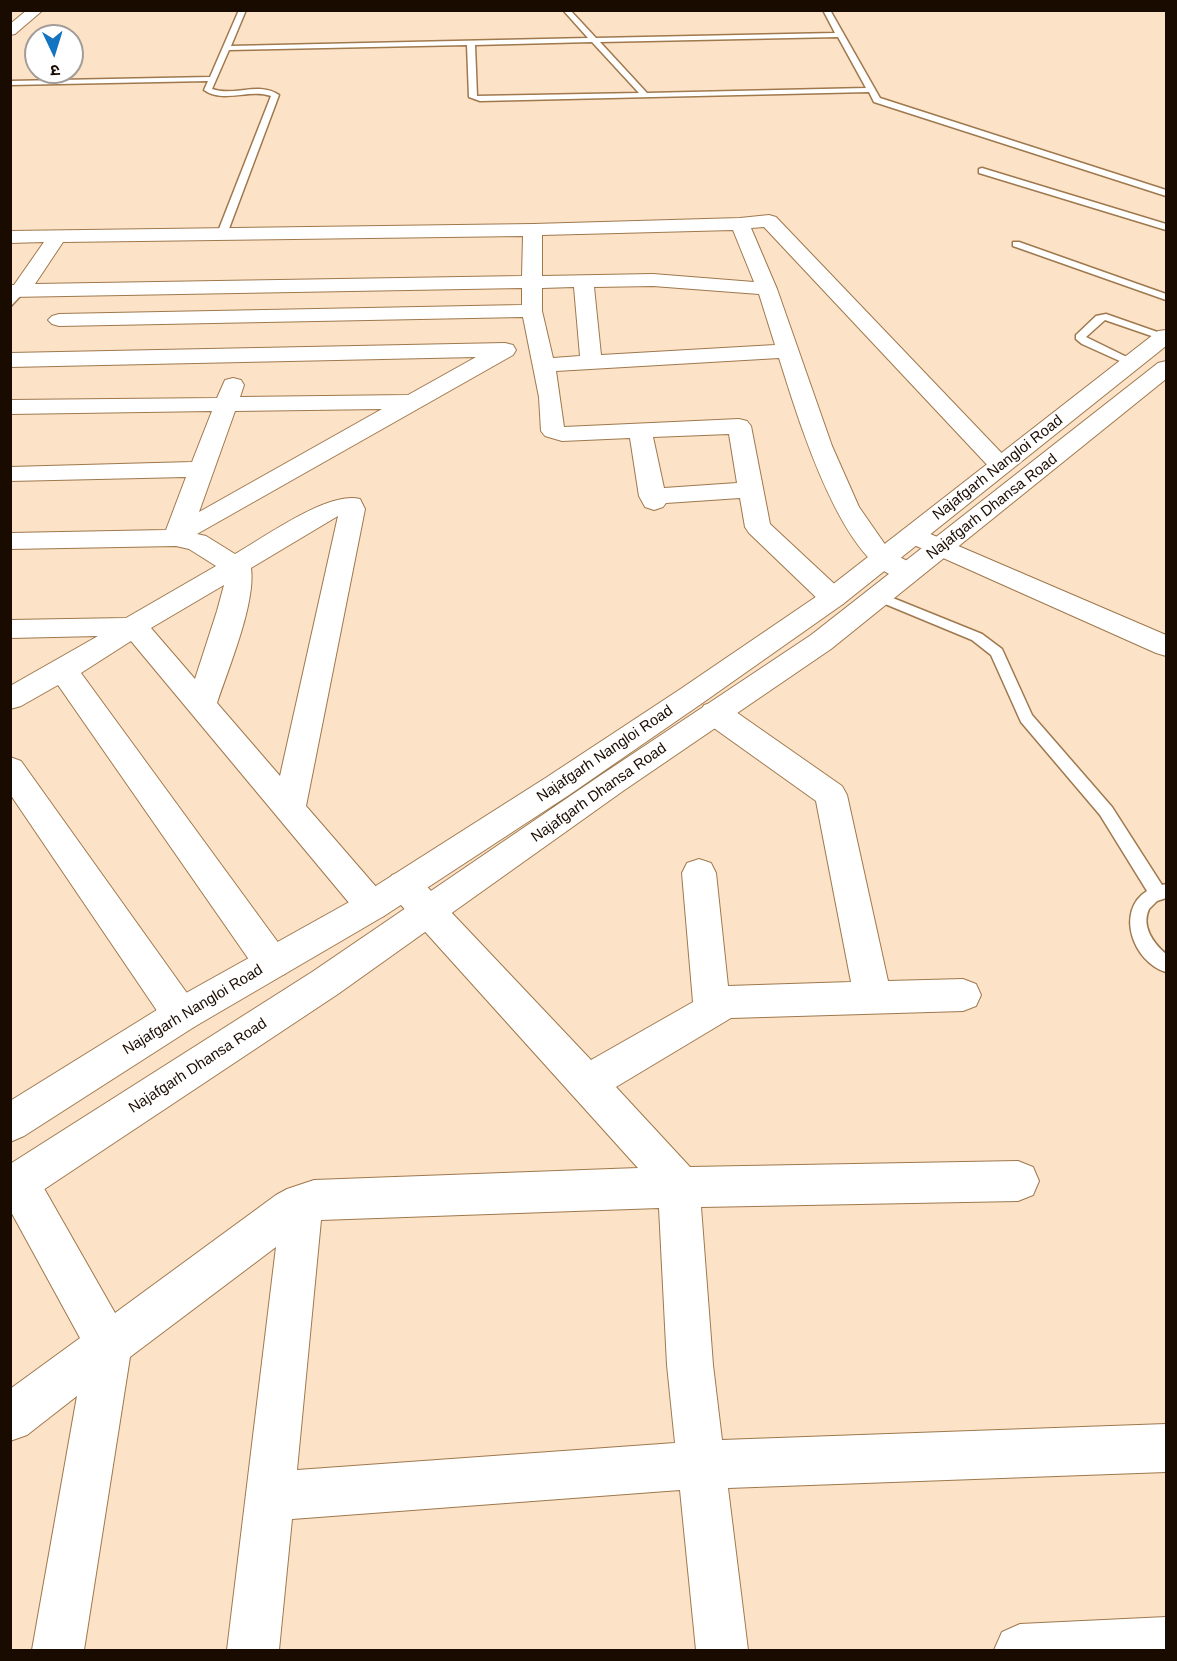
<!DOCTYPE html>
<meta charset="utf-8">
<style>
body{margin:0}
#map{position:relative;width:1177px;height:1661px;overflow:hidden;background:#fce2c6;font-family:Arial,"Noto Sans Devanagari",sans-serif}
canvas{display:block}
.frame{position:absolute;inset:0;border:12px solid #1a0b00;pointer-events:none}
.north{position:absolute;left:24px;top:24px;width:60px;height:60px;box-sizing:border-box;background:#fff;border:2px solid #a39d99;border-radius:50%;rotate:176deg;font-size:16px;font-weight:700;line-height:24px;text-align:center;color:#1a0b00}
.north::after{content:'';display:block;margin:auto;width:21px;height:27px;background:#1375c1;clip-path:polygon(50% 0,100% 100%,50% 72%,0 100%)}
</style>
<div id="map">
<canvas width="1177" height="1661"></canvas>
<div class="frame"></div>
<div class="north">उ</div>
</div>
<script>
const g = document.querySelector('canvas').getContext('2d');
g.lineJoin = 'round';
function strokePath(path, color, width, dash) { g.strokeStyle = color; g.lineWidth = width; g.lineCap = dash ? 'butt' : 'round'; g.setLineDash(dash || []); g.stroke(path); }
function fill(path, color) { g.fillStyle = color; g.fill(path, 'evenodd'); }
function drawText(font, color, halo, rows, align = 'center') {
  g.font = font + ' Arial,sans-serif'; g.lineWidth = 4.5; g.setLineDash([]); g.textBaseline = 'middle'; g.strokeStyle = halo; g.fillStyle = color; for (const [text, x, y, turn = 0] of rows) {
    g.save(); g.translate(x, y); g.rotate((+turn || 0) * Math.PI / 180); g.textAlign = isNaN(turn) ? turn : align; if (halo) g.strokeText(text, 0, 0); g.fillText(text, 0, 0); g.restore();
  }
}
const service = new Path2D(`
 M 239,10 L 246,10 L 231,46 L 588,38 L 563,10 L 570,10 L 596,38 L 835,33 L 823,10 L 830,10 L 880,98 L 1166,190 L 1166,196 L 874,102 L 869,92 L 480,101 L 469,97 L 467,45 L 229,50 L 212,89 C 234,97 259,81 279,95 L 227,234 L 222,237 L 217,234 L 271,96 C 249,88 224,104 204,90 L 208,81 L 10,85 L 10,81 L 210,77 ZM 838,37 L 866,88 L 647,93 L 600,42 ZM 592,42 L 639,93 L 477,96 L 475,45 Z
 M 982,168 L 1166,224 L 1166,230 L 979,173 L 979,169 Z
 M 1013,242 L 1019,242 L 1166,294 L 1166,300 L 1013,246 Z
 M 16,289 L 25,291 L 10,307 L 10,296 Z
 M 1106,314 L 1166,335 L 1166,341 L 1105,320 L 1086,337 L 1137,362 L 1137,366 L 1133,367 L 1082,344 L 1076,339 L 1076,335 L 1096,316 Z
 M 878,592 L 982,634 L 1002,649 L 1032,715 L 1112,807 L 1162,885 L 1166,884 L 1166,898 L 1157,901 L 1149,909 C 1141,926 1153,943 1166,954 L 1166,972 C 1133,962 1115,911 1147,891 L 1100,815 L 1021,722 L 991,655 L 972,640 L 873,599 L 871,596 L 873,593 Z`);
const minor = new Path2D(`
 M 769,215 L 776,217 L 1013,465 L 1010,470 L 1001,472 L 992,470 L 764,227 L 751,228 L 777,289 L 832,446 L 859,507 L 891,553 L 918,566 L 921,572 L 918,578 C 848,596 795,407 779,358 L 556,371 L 564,427 L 739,419 L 747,421 L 751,426 L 770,524 L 843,592 L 847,598 L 843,604 L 833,607 L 823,604 L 749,533 L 745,527 L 740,498 L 666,503 L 663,507 L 654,510 L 645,507 L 639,496 L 630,438 L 562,441 L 545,436 L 541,431 L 539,397 L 523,317 L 59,326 L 52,324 L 48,320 L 52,316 L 59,314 L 522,305 L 522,288 L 10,297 L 10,285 L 14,285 L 44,242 L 10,243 L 10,231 L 533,224 L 740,218 ZM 733,230 L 754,282 L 653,274 L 542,276 L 542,235 ZM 523,236 L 522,276 L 35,284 L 63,242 ZM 653,286 L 759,294 L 775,345 L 601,355 L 594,287 ZM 574,287 L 580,356 L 553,358 L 542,311 L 542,288 ZM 729,434 L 737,483 L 664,488 L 653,437 Z
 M 505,343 L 513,345 L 516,350 L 513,355 L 197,534 L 206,536 L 235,554 C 265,537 328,491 360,499 L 365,509 L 306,806 L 384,896 L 389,906 L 384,916 L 372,920 L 360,916 L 131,641 L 81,673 L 285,952 L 290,963 L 285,974 L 272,978 L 259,974 L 58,685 L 21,706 L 10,709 L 10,686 L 98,636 L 10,638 L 10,620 L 126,618 L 216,566 L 189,549 L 176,546 L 10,549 L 10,533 L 166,530 L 186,477 L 10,481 L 10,467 L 192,462 L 212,411 L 10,414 L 10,400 L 217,398 L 225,380 L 233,378 L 241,380 L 244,385 L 240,397 L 408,395 L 476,357 L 10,367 L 10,353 ZM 382,409 L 199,512 L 235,411 ZM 338,516 L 280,776 L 217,703 C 228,669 256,603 251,568 ZM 224,585 L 217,611 L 195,679 L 151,628 Z
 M 914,527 L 1166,635 L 1166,656 L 1156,653 L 905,541 L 901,535 L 905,529 Z
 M 715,702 L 726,705 L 842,786 L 847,795 L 888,981 L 963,979 L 976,984 L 981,995 L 976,1006 L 963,1011 L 731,1018 L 616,1087 L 690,1167 L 1018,1161 L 1033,1167 L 1039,1181 L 1033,1195 L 1018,1201 L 701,1207 L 713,1365 L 722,1440 L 1166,1424 L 1166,1472 L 728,1488 L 748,1650 L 696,1650 L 680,1490 L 292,1519 L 279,1650 L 227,1650 L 276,1247 L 130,1357 L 84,1650 L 32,1650 L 77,1396 L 27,1435 L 10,1441 L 10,1389 L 80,1338 L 10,1210 L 10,1166 L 18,1163 L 33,1169 L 115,1313 L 276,1195 L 287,1189 L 314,1180 L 638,1168 L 392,895 L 387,885 L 392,875 L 404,871 L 416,875 L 591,1060 L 693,1002 L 682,873 L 687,863 L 699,859 L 711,863 L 716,873 L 728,986 L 851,982 L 816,801 L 704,721 L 700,713 L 704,705 ZM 659,1208 L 667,1365 L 675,1443 L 297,1470 L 321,1220 Z
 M 10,757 L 21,761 L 194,1003 L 200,1015 L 194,1027 L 181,1031 L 168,1027 L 10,794 Z
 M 1166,1617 L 1166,1650 L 994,1650 L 1002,1632 L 1020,1624 Z`);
const tertiary = new Path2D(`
 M 27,10 L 43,10 L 15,34 L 10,35 L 10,24 Z`);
const primary = new Path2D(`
 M 1166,330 L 1166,346 L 843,604 L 701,704 L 569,795 L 384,916 L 194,1027 L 24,1136 L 10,1142 L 10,1101 L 168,1003 L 360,896 L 547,777 L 679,690 L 823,592 L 1158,331 Z
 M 1166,361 L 1166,379 L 831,649 L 623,791 L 338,994 L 25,1202 L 10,1208 L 10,1164 L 312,972 L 601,775 L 811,635 L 1158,363 Z`);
strokePath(service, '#9f784d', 3);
strokePath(minor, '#9f784d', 2);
strokePath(tertiary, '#9f784d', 2);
strokePath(primary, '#9f784d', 2);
fill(service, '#fff');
fill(minor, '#fff');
fill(tertiary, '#fff');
fill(primary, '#fff');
drawText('15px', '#1a0b00', '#fff', [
 ["Najafgarh Nangloi Road",998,468,-38],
 ["Najafgarh Dhansa Road",992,507,-38],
 ["Najafgarh Nangloi Road",605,754,-34],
 ["Najafgarh Dhansa Road",599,793,-35],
 ["Najafgarh Nangloi Road",193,1010,-31],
 ["Najafgarh Dhansa Road",198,1066,-33]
]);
</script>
